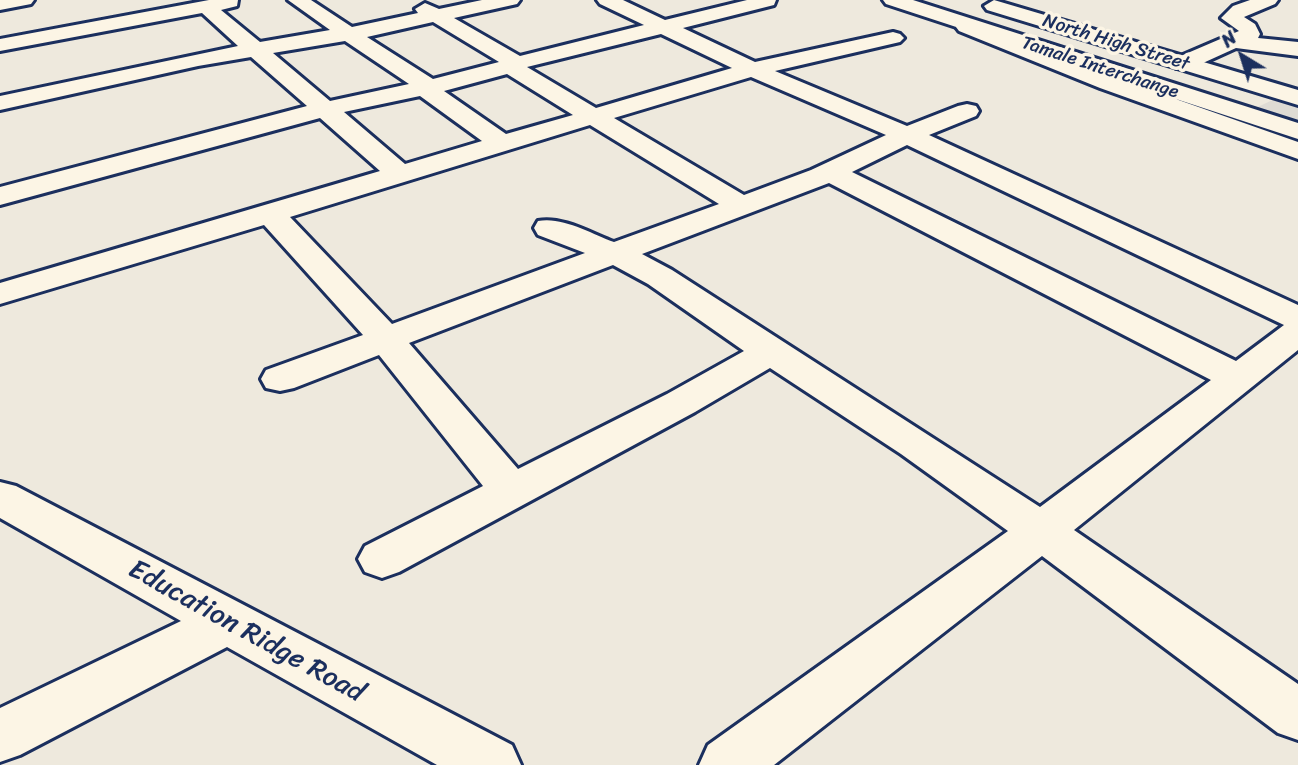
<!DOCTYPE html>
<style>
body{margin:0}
#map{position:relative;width:1298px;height:765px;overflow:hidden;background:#eee9dd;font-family:Sriracha,sans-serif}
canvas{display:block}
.north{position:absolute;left:1207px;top:21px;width:70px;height:70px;-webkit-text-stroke:5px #fcf5e5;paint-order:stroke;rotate:322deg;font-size:19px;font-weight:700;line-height:28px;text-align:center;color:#1b2f5e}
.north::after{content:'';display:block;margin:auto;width:24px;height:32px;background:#1b2f5e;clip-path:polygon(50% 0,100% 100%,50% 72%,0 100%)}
</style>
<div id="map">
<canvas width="1298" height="765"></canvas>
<div class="north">N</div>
</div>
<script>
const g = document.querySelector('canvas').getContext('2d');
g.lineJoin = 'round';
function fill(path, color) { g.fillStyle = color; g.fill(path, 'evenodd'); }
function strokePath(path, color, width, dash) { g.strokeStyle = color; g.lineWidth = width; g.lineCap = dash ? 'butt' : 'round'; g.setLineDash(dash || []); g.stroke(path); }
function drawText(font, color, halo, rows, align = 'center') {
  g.font = font + ' Sriracha,sans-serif'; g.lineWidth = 7; g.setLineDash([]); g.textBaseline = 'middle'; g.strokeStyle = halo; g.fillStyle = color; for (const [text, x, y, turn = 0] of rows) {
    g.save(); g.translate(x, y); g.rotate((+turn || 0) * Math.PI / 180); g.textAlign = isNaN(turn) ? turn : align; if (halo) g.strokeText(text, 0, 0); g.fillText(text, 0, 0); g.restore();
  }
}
fill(new Path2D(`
 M 1298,88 L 1298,159 L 1211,129 Z`), '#dedbd4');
const minor = new Path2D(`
 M 0,0 L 34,0 L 31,4 L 0,10 Z
 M 209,0 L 238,0 L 237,6 L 221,10 L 260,42 L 330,30 L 288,0 L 311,0 L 352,27 L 418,13 L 415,9 L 425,3 L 439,9 L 482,0 L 520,0 L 517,4 L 454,18 L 520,56 L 644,25 L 600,4 L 597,0 L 623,0 L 665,20 L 747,0 L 776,0 L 774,5 L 683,28 L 755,62 L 893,32 L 900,34 L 904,38 L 900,42 L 775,71 L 907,126 L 958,106 L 967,104 L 976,106 L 979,111 L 976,116 L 929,135 L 1298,305 L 1298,350 L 1074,530 L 1298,684 L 1298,740 L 1278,733 L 1042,556 L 774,765 L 699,765 L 708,745 L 1008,531 L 901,454 L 770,368 L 695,412 L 399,572 L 382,578 L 365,572 L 358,559 L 365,546 L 483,486 L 379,355 L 294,388 L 280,391 L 266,388 L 261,379 L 266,370 L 363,335 L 264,225 L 0,304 L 0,283 L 380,171 L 320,118 L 0,205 L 0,187 L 307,106 L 251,57 L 198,66 L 0,110 L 0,96 L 238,46 L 202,13 L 0,51 L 0,39 ZM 433,22 L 499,62 L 433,79 L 367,37 ZM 661,34 L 732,68 L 596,108 L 527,67 ZM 345,41 L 409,84 L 330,101 L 273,53 ZM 507,74 L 573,115 L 506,134 L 444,91 ZM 751,77 L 886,135 L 811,170 L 744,195 L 614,118 ZM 420,96 L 482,141 L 405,164 L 344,112 ZM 590,125 L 719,204 L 614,242 C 592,234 562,216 538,221 L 534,228 L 538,235 L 585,253 L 392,324 L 290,217 ZM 907,145 L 1284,325 L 1236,361 L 852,172 ZM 829,183 L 1211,380 L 1040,507 L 672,270 L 642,254 ZM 613,265 L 648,284 L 744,351 L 667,394 L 518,469 L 409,343 Z
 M 1250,0 L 1278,0 L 1275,4 L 1244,17 L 1255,24 L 1260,34 L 1258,38 L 1298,42 L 1298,56 L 1236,48 L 1192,68 L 1176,68 L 1173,63 L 1176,58 L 1239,31 L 1221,18 L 1233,6 Z
 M 0,482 L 16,486 L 512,745 L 521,765 L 437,765 L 227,647 L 20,755 L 0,762 L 0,708 L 181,621 L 0,518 Z`);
const major = new Path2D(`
 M 994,0 L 1298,90 L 1298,105 L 987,10 L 984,6 Z
 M 966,21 L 1116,78 L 1298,142 L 1298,159 L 1100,88 L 959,31 L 956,27 L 959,23 Z`);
const highway = new Path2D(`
 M 883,0 L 913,0 L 1298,123 L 1298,139 L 886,4 Z`);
strokePath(minor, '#1b2f5e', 6);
strokePath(major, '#1b2f5e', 6);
strokePath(highway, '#1b2f5e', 6);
fill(minor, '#fcf5e5');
fill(major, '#fcf5e5');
fill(highway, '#fcf5e5');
drawText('19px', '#1b2f5e', '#fcf5e5', [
 ["North High Street",1116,43,17],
 ["Tamale Interchange",1100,68,18]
]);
drawText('28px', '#1b2f5e', '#fcf5e5', [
 ["Education Ridge Road",246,632,29]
]);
</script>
